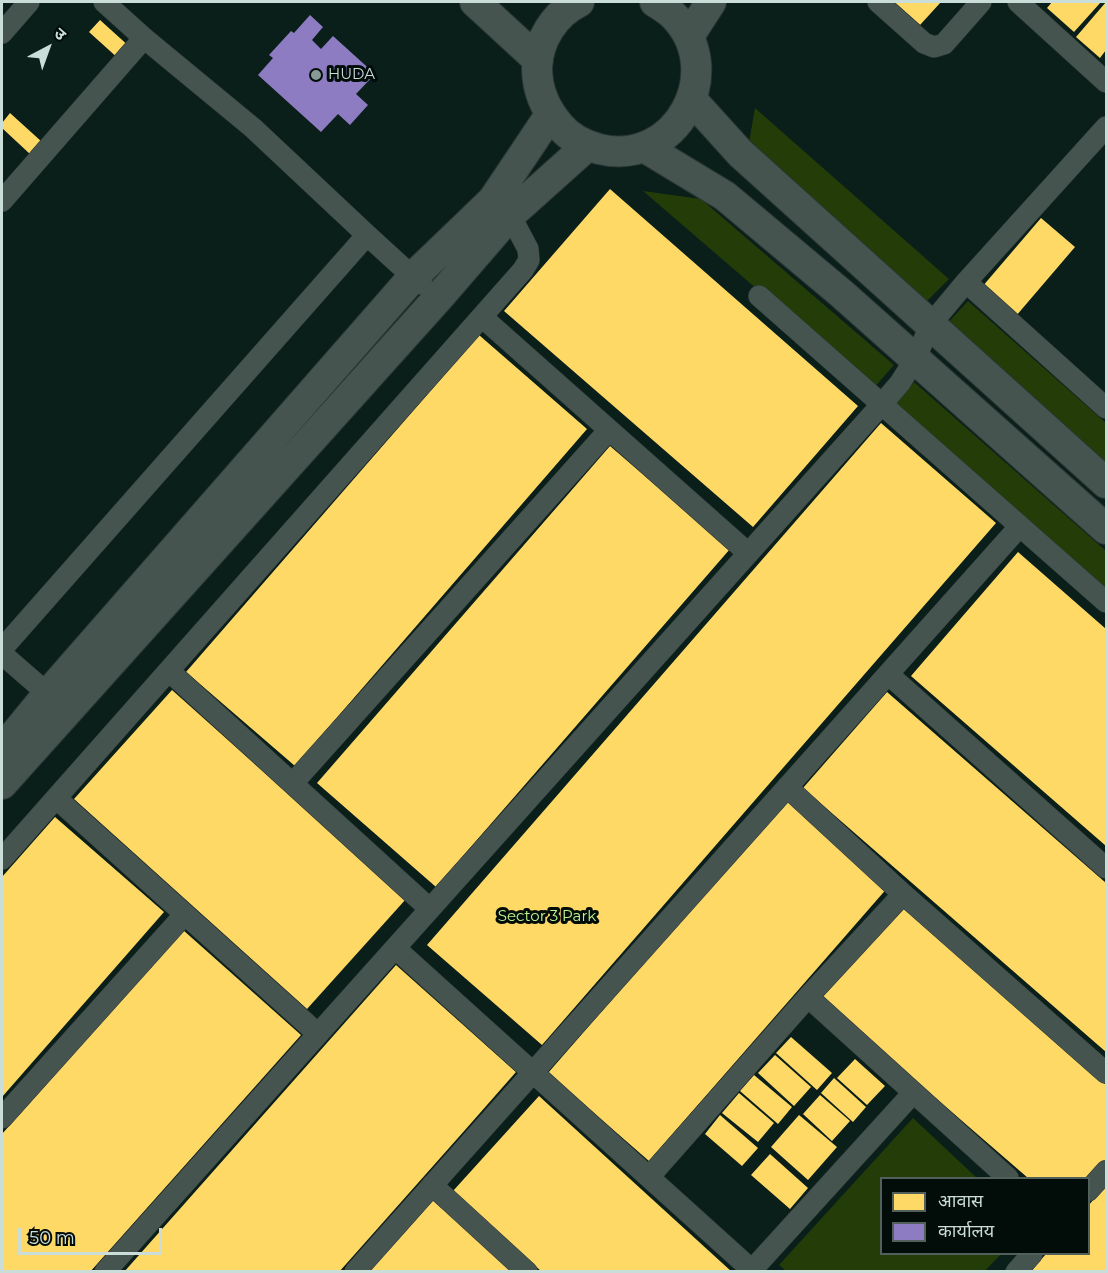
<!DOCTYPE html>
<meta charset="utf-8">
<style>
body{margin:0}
#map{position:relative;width:1108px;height:1273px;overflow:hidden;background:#0a1e1a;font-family:Montserrat,"Noto Sans Devanagari",sans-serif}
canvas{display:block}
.frame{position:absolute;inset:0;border:3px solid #caddd8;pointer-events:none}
.legend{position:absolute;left:880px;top:1177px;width:210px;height:78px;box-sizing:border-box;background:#020c09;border:2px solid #52605c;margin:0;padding:8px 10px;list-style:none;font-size:18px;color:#caddd8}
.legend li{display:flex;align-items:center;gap:12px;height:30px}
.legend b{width:30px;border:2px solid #52605c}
.north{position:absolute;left:18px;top:18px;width:60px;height:60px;-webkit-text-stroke:4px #020c09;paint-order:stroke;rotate:41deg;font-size:16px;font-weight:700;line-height:24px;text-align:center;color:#caddd8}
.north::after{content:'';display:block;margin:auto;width:21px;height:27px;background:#caddd8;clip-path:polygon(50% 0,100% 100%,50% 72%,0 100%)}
.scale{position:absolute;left:18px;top:1228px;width:144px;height:27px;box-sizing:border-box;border:3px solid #caddd8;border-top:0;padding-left:8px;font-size:18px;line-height:21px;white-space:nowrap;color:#caddd8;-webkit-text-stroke:4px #020c09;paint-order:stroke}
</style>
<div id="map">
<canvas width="1108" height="1273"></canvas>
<div class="frame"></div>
<ul class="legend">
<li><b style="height:16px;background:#ffd966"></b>आवास</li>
<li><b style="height:16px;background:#8e7cc3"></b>कार्यालय</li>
</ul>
<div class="north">उ</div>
<div class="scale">50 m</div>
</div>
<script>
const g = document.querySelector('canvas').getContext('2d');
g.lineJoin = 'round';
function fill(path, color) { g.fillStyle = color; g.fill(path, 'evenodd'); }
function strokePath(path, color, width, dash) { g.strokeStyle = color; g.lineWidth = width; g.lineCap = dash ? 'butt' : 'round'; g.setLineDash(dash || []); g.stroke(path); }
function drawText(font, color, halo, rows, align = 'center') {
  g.font = font + ' Montserrat,sans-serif'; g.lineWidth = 6; g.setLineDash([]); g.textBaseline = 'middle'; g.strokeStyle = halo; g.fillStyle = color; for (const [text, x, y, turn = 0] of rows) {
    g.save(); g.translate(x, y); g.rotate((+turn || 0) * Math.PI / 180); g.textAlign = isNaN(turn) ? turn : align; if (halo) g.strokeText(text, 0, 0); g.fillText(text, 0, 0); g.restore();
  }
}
fill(new Path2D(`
 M 755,108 L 949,279 L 922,306 L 748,148 Z
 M 643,191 L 701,199 L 894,365 L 873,389 Z
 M 968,301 L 1106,423 L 1106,471 L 944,327 Z
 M 914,382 L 1106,551 L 1106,593 L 894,406 Z
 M 913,1118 L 977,1178 L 882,1178 L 882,1254 L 1001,1254 L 985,1271 L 786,1271 L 779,1265 Z`), '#243c08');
fill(new Path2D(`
 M 894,2 L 941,2 L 920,25 Z
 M 1052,2 L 1101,2 L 1074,32 L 1047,8 Z
 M 1106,2 L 1106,50 L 1100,58 L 1076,37 Z
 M 100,20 L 131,48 L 120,60 L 89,32 Z
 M 10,113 L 42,142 L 31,155 L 2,128 L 2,123 Z
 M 610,189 L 858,406 L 753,527 L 504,311 Z
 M 1041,218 L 1075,247 L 1016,316 L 982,287 Z
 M 479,335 L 587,429 L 295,766 L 186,672 Z
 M 881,423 L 996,523 L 542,1045 L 427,945 Z
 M 610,446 L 730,549 L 436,887 L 317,783 Z
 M 1018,552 L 1106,629 L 1106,846 L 911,676 Z
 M 172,690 L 406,899 L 307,1009 L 74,799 Z
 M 887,692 L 1106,883 L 1106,1052 L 803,788 Z
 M 787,798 L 889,886 L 649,1161 L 548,1073 Z
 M 55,817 L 164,912 L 2,1097 L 2,877 Z
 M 901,906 L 1106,1085 L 1106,1161 L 1088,1178 L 1028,1178 L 820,998 Z
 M 183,930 L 301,1035 L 90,1272 L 2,1272 L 2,1134 Z
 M 396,965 L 516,1072 L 465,1130 L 339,1272 L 124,1272 Z
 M 791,1037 L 832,1073 L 817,1090 L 776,1053 Z
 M 775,1055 L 811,1087 L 794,1106 L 758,1073 Z
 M 855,1059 L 885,1086 L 867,1105 L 837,1078 Z
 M 754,1075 L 792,1107 L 778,1124 L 740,1091 Z
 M 834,1078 L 866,1107 L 853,1122 L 821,1093 Z
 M 739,1093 L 774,1123 L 758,1142 L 722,1113 Z
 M 820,1095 L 850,1121 L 832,1141 L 803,1114 Z
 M 539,1096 L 732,1272 L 542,1272 L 453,1191 Z
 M 720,1115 L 758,1148 L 742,1166 L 705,1134 Z
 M 799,1115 L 837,1147 L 808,1180 L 771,1147 Z
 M 770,1154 L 808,1188 L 790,1209 L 751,1175 Z
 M 1106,1184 L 1106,1272 L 1030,1272 L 1046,1254 L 1089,1254 L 1089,1205 Z
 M 430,1198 L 483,1244 L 514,1272 L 366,1272 Z`), '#ffd966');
fill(new Path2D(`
 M 310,15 L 323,27 L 312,40 L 321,49 L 333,36 L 375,74 L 356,94 L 368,105 L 350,125 L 338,114 L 321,132 L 258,75 L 273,58 L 269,55 L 291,31 L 294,33 Z`), '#8e7cc3');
const street = new Path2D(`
 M 104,2 L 144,38 L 253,128 L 367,235 L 413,277 L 422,284
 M 878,2 L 924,43 L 934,47 L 944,44 L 981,2
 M 1018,2 L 1106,82
 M 2,33 L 29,2
 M 2,201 L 144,38
 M 966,282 L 1106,408
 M 759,296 L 1106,602
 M 482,317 L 748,553
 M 2,649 L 367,235
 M 2,654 L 48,694
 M 169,671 L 430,909
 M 888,674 L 1106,868
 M 293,783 L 609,430
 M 787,787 L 903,894 L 1106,1073
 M 56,798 L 318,1034
 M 2,859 L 523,270 L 529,260 L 528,249 L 510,215
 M 395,948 L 754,1272
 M 808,997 L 1008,1178
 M 2,1118 L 185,914
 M 649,1177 L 808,997 L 903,894
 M 432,1185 L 527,1272
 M 1088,1191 L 1106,1171
 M 752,1270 L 913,1093
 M 105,1272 L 882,404 L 900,383 L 915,359 L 931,324 L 966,282 L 1106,127
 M 355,1272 L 1020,526
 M 1016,1272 L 1032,1254`);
const secondary = new Path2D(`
 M 475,2 L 538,60
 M 579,2 C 554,14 538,41 537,68 C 537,91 545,109 560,126 C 570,138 584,145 599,149 C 676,168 729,71 673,15 C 668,10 661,6 655,2
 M 689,36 L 711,2
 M 692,100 L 740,153 L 1106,483
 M 644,147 L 725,196 L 842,294 L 1106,529
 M 2,750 L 48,694 L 413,277 L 493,200 L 550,115
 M 2,784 L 440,296 L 510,215 L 587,146`);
strokePath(street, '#2a3734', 22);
strokePath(secondary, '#2a3734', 32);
strokePath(street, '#465450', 21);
strokePath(secondary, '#465450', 30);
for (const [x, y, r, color] of [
 [316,75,6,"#879a96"]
]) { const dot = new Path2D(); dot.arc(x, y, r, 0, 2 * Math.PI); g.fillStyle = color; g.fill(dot); strokePath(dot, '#020c09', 2); }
drawText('15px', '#caddd8', '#020c09', [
 ["HUDA",328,75]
], 'left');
drawText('15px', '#bff38f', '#020c09', [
 ["Sector 3 Park",547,917]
]);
</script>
